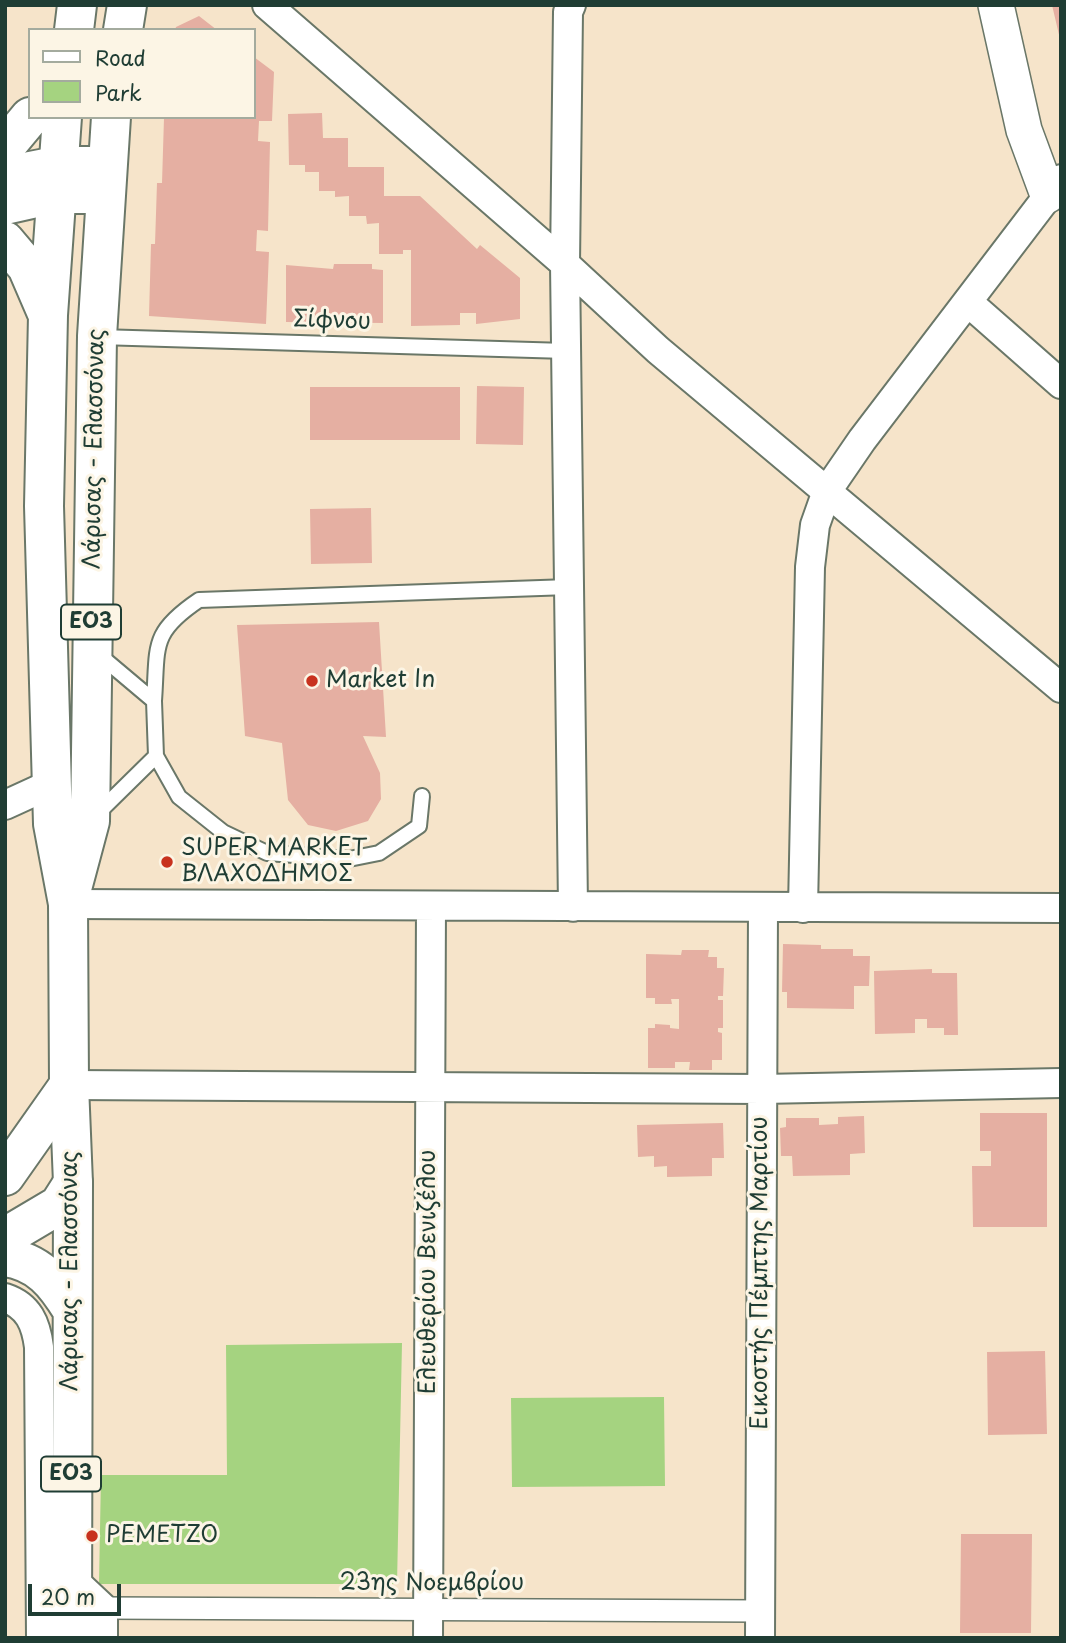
<!DOCTYPE html>
<meta charset="utf-8">
<style>
body{margin:0}
#map{position:relative;width:1066px;height:1643px;overflow:hidden;background:#f6e4ca;font-family:"Playpen Sans",sans-serif}
canvas{display:block}
.frame{position:absolute;inset:0;border:7px solid #1f3d34;pointer-events:none}
.legend{position:absolute;left:28px;top:28px;width:228px;height:91px;box-sizing:border-box;background:#fcf5e5;border:2px solid #a4ab9e;margin:0;padding:9px 12px;list-style:none;font-size:21px;color:#1f3d34}
.legend li{display:flex;align-items:center;gap:14px;height:35px}
.legend b{width:35px;border:2px solid #a4ab9e}
.scale{position:absolute;left:28px;top:1584px;width:93px;height:32px;box-sizing:border-box;border:4px solid #1f3d34;border-top:0;padding-left:9px;font-size:21px;line-height:24px;white-space:nowrap;color:#1f3d34;-webkit-text-stroke:5px #fcf5e5;paint-order:stroke}
</style>
<div id="map">
<canvas width="1066" height="1643"></canvas>
<div class="frame"></div>
<ul class="legend">
<li><b style="height:9px;background:#fff"></b>Road</li>
<li><b style="height:19px;background:#a5d380"></b>Park</li>
</ul>
<div class="scale">20 m</div>
</div>
<script>
const g = document.querySelector('canvas').getContext('2d');
g.lineJoin = 'round';
function fill(path, color) { g.fillStyle = color; g.fill(path, 'evenodd'); }
function strokePath(path, color, width, dash) { g.strokeStyle = color; g.lineWidth = width; g.lineCap = dash ? 'butt' : 'round'; g.setLineDash(dash || []); g.stroke(path); }
function drawText(font, color, halo, rows, align = 'center') {
  g.font = font + ' "Playpen Sans",sans-serif'; g.lineWidth = 6; g.setLineDash([]); g.textBaseline = 'middle'; g.strokeStyle = halo; g.fillStyle = color; for (const [text, x, y, turn = 0] of rows) {
    g.save(); g.translate(x, y); g.rotate((+turn || 0) * Math.PI / 180); g.textAlign = isNaN(turn) ? turn : align; if (halo) g.strokeText(text, 0, 0); g.fillText(text, 0, 0); g.restore();
  }
}
fill(new Path2D(`
 M 402,1343 L 397,1584 L 99,1584 L 101,1475 L 227,1475 L 226,1345 Z
 M 664,1397 L 665,1486 L 512,1487 L 511,1398 Z`), '#a5d380');
fill(new Path2D(`
 M 1052,5 L 1061,5 L 1061,39 L 1060,39 Z
 M 199,16 L 217,30 L 175,30 L 176,27 Z
 M 254,57 L 274,72 L 272,121 L 259,121 L 258,141 L 270,142 L 268,231 L 257,230 L 256,251 L 269,252 L 266,324 L 149,316 L 151,244 L 155,244 L 157,183 L 162,183 L 164,118 L 254,117 Z
 M 322,113 L 323,138 L 348,138 L 348,167 L 384,167 L 384,196 L 420,196 L 477,249 L 480,245 L 520,278 L 520,319 L 476,324 L 476,313 L 460,313 L 460,325 L 411,326 L 411,250 L 403,250 L 403,254 L 379,254 L 379,223 L 367,224 L 366,216 L 349,216 L 349,196 L 335,197 L 335,191 L 319,191 L 319,172 L 305,172 L 305,165 L 289,165 L 288,114 Z
 M 334,264 L 372,264 L 372,269 L 383,270 L 383,323 L 286,322 L 286,265 L 333,269 Z
 M 477,386 L 524,387 L 523,445 L 476,444 Z
 M 310,387 L 460,387 L 460,440 L 310,440 Z
 M 371,508 L 372,563 L 311,564 L 310,509 Z
 M 379,622 L 386,737 L 363,736 L 380,773 L 381,799 L 368,821 L 336,831 L 308,825 L 288,800 L 282,743 L 245,736 L 237,625 Z
 M 783,944 L 821,945 L 821,949 L 853,949 L 853,956 L 870,956 L 869,986 L 854,986 L 854,1009 L 787,1008 L 787,992 L 782,992 Z
 M 682,950 L 709,950 L 708,957 L 717,957 L 717,968 L 724,968 L 723,996 L 718,996 L 718,1000 L 723,1000 L 723,1028 L 718,1028 L 718,1032 L 722,1033 L 722,1060 L 712,1060 L 712,1070 L 689,1070 L 690,1062 L 675,1062 L 675,1068 L 648,1068 L 648,1028 L 655,1028 L 655,1024 L 670,1025 L 670,1028 L 679,1029 L 679,999 L 671,999 L 672,1004 L 655,1004 L 655,998 L 646,998 L 646,954 L 681,955 Z
 M 932,969 L 932,973 L 957,973 L 958,1035 L 944,1035 L 944,1028 L 927,1028 L 927,1019 L 915,1019 L 915,1033 L 875,1034 L 874,971 Z
 M 980,1113 L 1047,1113 L 1047,1227 L 973,1227 L 972,1166 L 991,1166 L 991,1151 L 980,1151 Z
 M 864,1116 L 865,1153 L 850,1154 L 850,1175 L 793,1176 L 792,1156 L 781,1156 L 780,1128 L 786,1127 L 786,1118 L 819,1118 L 819,1125 L 838,1124 L 838,1117 Z
 M 723,1123 L 724,1158 L 712,1158 L 712,1176 L 667,1177 L 667,1166 L 654,1167 L 654,1156 L 638,1157 L 637,1125 Z
 M 1045,1351 L 1047,1434 L 988,1435 L 987,1352 Z
 M 961,1534 L 1032,1534 L 1031,1633 L 960,1633 Z`), '#e5afa2');
const service = new Path2D(`
 M 99,337 L 566,351
 M 154,701 C 158,646 150,633 199,600 L 569,587
 M 156,756 L 179,797 L 223,832 L 267,853 L 349,859 L 379,853 L 419,826 L 422,796
 M 96,815 L 156,756 L 154,701 L 97,653`);
const pedestrian = new Path2D(`
 M 103,1608 L 760,1611`);
const minor = new Path2D(`
 M 267,5 L 565,264 L 658,350 L 1061,688
 M 571,5 L 568,12 L 565,264 L 573,907
 M 969,303 L 1061,384
 M 5,805 L 51,784
 M 68,904 L 1061,908
 M 803,908 L 810,567 L 815,525 L 827,491 L 862,440 L 1061,179
 M 69,1085 L 762,1089 L 1061,1083
 M 5,1298 C 29,1306 36,1324 39,1347 L 41,1638
 M 71,1578 L 103,1608 L 103,1638
 M 428,1638 L 431,906
 M 760,1638 L 763,908`);
const tertiary = new Path2D(`
 M 996,5 L 1024,130 L 1048,195`);
const secondary = new Path2D(`
 M 5,176 L 56,166 L 107,166
 M 5,205 L 54,194 L 105,194
 M 5,1176 L 69,1085
 M 5,1237 L 59,1205 L 73,1183`);
const trunk = new Path2D(`
 M 74,30 L 77,5
 M 123,30 L 127,5
 M 62,117 L 48,315 L 44,506 L 53,824 L 68,904 L 69,1085 L 73,1183 L 72,1638
 M 5,147 L 30,117
 M 5,241 L 27,267 L 46,311
 M 70,896 L 90,821 L 97,336 L 111,117
 M 5,1257 C 39,1262 55,1282 72,1310`);
strokePath(service, '#6a7768', 18);
strokePath(pedestrian, '#6a7768', 24);
strokePath(minor, '#6a7768', 32);
strokePath(tertiary, '#6a7768', 38);
strokePath(secondary, '#6a7768', 42);
strokePath(trunk, '#6a7768', 42);
strokePath(service, '#fff', 14);
strokePath(pedestrian, '#fff', 21);
strokePath(minor, '#fff', 28);
strokePath(tertiary, '#fff', 35);
strokePath(secondary, '#fff', 38);
strokePath(trunk, '#fff', 38);
for (const [x, y, r, color] of [
 [312,681,7,"#c8321e"],
 [167,862,7,"#c8321e"],
 [92,1536,7,"#c8321e"]
]) { const dot = new Path2D(); dot.arc(x, y, r, 0, 2 * Math.PI); g.fillStyle = color; g.fill(dot); strokePath(dot, '#fcf5e5', 2.5); }
for (const [x, y, w] of [
 [91,622,60],
 [71,1474,60]
]) { const box = new Path2D(); box.roundRect(x - w / 2, y - 17.5, w, 35, 5); g.fillStyle = '#fcf5e5'; g.fill(box); strokePath(box, '#1f3d34', 2); }
drawText('bold 21px', '#1f3d34', null, [
 ["ΕΟ3",91,622],
 ["ΕΟ3",71,1474]
]);
drawText('23px', '#1f3d34', '#fcf5e5', [
 ["Σίφνου",332,321,2],
 ["Λάρισας - Ελασσόνας",95,449,-89],
 ["Λάρισας - Ελασσόνας",71,1271,-90],
 ["Ελευθερίου Βενιζέλου",429,1272,-90],
 ["Εικοστής Πέμπτης Μαρτίου",761,1273,-90],
 ["23ης Νοεμβρίου",432,1584]
]);
drawText('23px', '#1f3d34', '#fcf5e5', [
 ["Market In",326,681],
 ["SUPER MARKET",181,849],
 ["ΒΛΑΧΟΔΗΜΟΣ",181,875],
 ["ΡΕΜΕΤΖΟ",106,1536]
], 'left');
</script>
